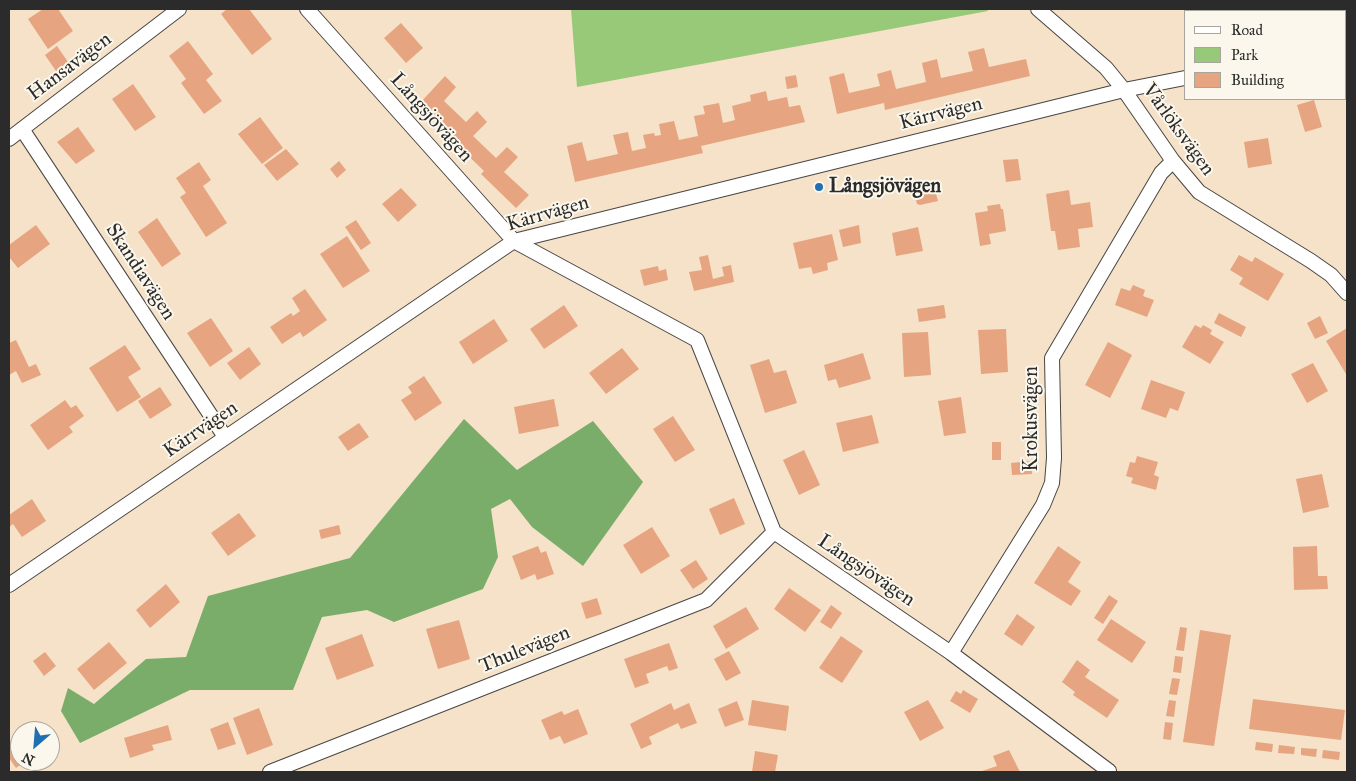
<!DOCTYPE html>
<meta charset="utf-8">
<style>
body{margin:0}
#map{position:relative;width:1356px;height:781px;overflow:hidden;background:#f5e2c8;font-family:"IM FELL Great Primer",serif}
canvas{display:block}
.frame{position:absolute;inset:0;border:10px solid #2b2b2b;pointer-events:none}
.legend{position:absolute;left:1184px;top:10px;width:162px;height:90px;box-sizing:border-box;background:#fbf7ec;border:1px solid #a8a59f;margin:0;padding:6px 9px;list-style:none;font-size:15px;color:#2b2b2b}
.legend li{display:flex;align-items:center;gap:10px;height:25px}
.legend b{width:25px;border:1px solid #a8a59f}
.north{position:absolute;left:10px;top:721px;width:50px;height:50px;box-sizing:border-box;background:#fbf7ec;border:1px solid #a8a59f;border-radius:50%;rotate:207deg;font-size:14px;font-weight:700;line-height:20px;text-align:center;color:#2b2b2b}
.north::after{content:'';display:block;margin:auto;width:18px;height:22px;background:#1f6fb2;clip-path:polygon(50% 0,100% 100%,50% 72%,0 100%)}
</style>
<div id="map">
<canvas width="1356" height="781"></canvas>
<div class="frame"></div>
<ul class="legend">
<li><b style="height:6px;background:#fff"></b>Road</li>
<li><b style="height:14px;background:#98c979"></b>Park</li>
<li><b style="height:14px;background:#e6a580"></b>Building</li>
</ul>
<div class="north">N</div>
</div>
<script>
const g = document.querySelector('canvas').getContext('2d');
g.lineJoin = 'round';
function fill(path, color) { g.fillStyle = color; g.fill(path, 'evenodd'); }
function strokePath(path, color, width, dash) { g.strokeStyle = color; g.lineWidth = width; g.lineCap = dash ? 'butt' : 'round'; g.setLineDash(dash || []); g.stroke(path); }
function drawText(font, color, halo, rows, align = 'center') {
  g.font = font + ' "IM FELL Great Primer",serif'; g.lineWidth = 4; g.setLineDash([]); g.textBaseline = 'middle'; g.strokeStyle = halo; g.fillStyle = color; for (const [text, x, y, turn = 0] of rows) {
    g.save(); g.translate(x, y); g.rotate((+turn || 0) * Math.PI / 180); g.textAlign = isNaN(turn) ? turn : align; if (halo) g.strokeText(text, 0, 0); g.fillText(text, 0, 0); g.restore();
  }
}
fill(new Path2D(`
 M 571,9 L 986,9 L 988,11 L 577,87 Z`), '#98c979');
fill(new Path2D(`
 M 464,419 L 517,470 L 593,421 L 643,482 L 583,566 L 532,527 L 510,499 L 491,509 L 498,557 L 483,589 L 394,622 L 367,610 L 322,617 L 293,690 L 190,690 L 80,743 L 61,711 L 68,688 L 94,704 L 146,659 L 186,657 L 208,596 L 350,558 Z`), '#7aad69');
fill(new Path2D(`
 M 43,9 L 58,9 L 73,31 L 48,49 L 28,19 Z
 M 227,9 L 249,9 L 272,39 L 252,55 L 221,14 Z
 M 401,23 L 423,48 L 406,63 L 384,38 Z
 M 188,41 L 213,74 L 206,80 L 222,101 L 204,114 L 181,83 L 186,79 L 169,56 Z
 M 57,46 L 68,62 L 56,71 L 45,55 Z
 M 984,48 L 989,67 L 1026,59 L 1030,76 L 885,110 L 884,103 L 837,114 L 829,77 L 844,73 L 849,93 L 880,86 L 877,74 L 891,70 L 896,89 L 926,82 L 922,63 L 937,59 L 941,78 L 973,71 L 968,52 Z
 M 796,75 L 798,87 L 787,89 L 785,77 Z
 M 445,76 L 456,87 L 444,101 L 466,122 L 477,111 L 487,122 L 473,136 L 496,158 L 507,147 L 518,157 L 504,172 L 529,195 L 516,208 L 481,174 L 484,171 L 451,139 L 454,136 L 420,103 Z
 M 133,84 L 156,117 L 135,131 L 112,99 Z
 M 766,91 L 768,101 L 787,97 L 789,107 L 800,105 L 805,122 L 701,146 L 703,153 L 575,182 L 567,146 L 582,142 L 587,161 L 618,154 L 613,135 L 628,132 L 632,151 L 646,148 L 643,135 L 654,133 L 655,136 L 661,135 L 659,124 L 674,121 L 679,140 L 698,136 L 694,116 L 705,114 L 703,106 L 719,103 L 723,123 L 735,120 L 732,106 L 751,101 L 750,95 Z
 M 1314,100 L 1322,127 L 1305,132 L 1297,105 Z
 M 260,117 L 283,148 L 262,164 L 238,134 Z
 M 78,127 L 95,151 L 76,164 L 57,142 Z
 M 1268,138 L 1272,164 L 1248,168 L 1244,142 Z
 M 286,149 L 299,164 L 277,181 L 264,165 Z
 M 1018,159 L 1021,180 L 1006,182 L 1003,160 Z
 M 339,161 L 346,170 L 337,178 L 330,169 Z
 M 199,162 L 211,180 L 203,186 L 227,223 L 206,237 L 180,197 L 186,193 L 176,178 Z
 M 933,183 L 938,201 L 920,205 L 917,204 L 914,192 L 917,192 L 916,188 Z
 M 401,188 L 417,205 L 398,222 L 382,204 Z
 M 1069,190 L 1071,205 L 1090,202 L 1093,227 L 1078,229 L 1080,247 L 1058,250 L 1055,231 L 1051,231 L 1046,194 Z
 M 1000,204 L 1001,209 L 1003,209 L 1006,231 L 989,234 L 991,244 L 980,246 L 975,213 L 988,211 L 987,206 Z
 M 157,218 L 181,254 L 162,267 L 138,232 Z
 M 356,220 L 371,243 L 361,250 L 345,227 Z
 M 36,225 L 50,244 L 18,268 L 9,257 L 9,245 Z
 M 859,225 L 861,243 L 843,247 L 839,230 Z
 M 918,227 L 923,251 L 896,256 L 892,233 Z
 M 832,234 L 838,260 L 827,263 L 828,270 L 813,274 L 811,267 L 799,269 L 793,243 Z
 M 347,236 L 370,271 L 343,288 L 320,254 Z
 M 708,255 L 713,279 L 724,276 L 722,267 L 731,265 L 734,282 L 694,291 L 689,272 L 702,270 L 699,257 Z
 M 1239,255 L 1252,262 L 1255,257 L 1284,274 L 1268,301 L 1239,284 L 1243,278 L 1230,270 Z
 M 658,266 L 659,271 L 666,269 L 668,280 L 644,286 L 640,270 Z
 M 1133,285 L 1145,290 L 1143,296 L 1154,300 L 1147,317 L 1115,305 L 1121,288 L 1130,291 Z
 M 305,289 L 327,320 L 303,337 L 300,332 L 282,344 L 270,327 L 291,313 L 293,316 L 300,311 L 292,298 Z
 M 564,305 L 578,326 L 544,349 L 530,329 Z
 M 944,305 L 946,318 L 919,322 L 917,309 Z
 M 1219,313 L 1246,327 L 1241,337 L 1214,323 Z
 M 1320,316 L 1328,333 L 1315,339 L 1307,323 Z
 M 211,318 L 233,351 L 210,367 L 187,333 Z
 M 494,319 L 508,341 L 473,364 L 459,342 Z
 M 1195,325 L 1201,328 L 1203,325 L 1212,330 L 1210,334 L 1224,342 L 1210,364 L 1182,347 Z
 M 1347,328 L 1347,373 L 1346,374 L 1326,341 Z
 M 1006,329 L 1008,372 L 981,374 L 978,330 Z
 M 928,332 L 931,375 L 904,377 L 902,333 Z
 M 16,340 L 29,367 L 36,364 L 41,375 L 22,383 L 16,371 L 9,375 L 9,343 Z
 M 1108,342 L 1132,355 L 1110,398 L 1085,385 Z
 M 125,345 L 141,369 L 128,377 L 141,397 L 117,412 L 89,368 Z
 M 249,347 L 261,364 L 240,380 L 227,363 Z
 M 622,348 L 639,369 L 606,394 L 589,373 Z
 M 863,353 L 871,379 L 839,388 L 836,379 L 828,381 L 824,365 Z
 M 769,359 L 774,373 L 786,370 L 797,403 L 765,413 L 750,365 Z
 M 1313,363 L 1328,391 L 1307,403 L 1291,374 Z
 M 424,376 L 442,403 L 415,421 L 401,400 L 412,393 L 408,387 Z
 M 1151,380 L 1185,392 L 1178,411 L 1170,408 L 1166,418 L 1141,409 Z
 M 160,387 L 172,405 L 150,419 L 138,401 Z
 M 961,397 L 966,433 L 944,436 L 938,401 Z
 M 554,399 L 559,426 L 519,434 L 514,407 Z
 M 65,400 L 71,408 L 76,405 L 84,416 L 69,427 L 73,432 L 48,450 L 30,425 Z
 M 872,415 L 879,443 L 843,452 L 836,423 Z
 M 673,416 L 695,450 L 675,462 L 653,429 Z
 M 359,423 L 369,437 L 348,451 L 338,437 Z
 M 992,442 L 1001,442 L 1001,460 L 992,460 Z
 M 804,450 L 820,485 L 799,495 L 783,460 Z
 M 1137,456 L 1158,462 L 1154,475 L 1159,477 L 1156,490 L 1131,483 L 1133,478 L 1126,476 L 1130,462 L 1135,463 Z
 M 1031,461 L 1032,474 L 1012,475 L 1011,463 Z
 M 1322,474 L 1329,507 L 1303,513 L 1296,479 Z
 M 734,498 L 745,524 L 720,535 L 709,509 Z
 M 32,499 L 46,521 L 22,537 L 13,524 L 9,527 L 9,515 Z
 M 239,513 L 256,536 L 228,556 L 211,533 Z
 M 339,525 L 341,534 L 321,539 L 319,530 Z
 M 652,527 L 670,556 L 641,574 L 623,545 Z
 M 538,546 L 541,553 L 546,551 L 554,574 L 537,580 L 535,574 L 521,580 L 512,556 Z
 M 1058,546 L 1081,562 L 1068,582 L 1081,591 L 1071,606 L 1034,583 Z
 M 1317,546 L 1318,576 L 1327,576 L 1328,589 L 1294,590 L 1293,547 Z
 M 696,560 L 708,579 L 693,589 L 680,570 Z
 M 166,584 L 180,602 L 150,628 L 136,610 Z
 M 789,588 L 821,610 L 805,632 L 774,609 Z
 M 1109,595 L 1118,601 L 1103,624 L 1094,618 Z
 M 597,598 L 602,614 L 586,619 L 581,603 Z
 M 831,605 L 842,613 L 831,629 L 820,622 Z
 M 746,607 L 759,629 L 726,649 L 713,626 Z
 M 1017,614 L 1035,627 L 1022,646 L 1004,634 Z
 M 1111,619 L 1146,642 L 1132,663 L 1097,640 Z
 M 459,620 L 470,659 L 438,669 L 426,629 Z
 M 1180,627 L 1187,628 L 1184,651 L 1176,650 Z
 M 1200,630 L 1231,635 L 1214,746 L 1183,742 Z
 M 362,634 L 374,666 L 337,680 L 325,648 Z
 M 841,636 L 863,651 L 842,683 L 819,668 Z
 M 109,642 L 127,663 L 94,690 L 77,669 Z
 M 669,643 L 678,668 L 669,671 L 667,666 L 646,674 L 649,683 L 635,688 L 624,659 Z
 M 729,651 L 741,673 L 726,681 L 714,659 Z
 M 45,652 L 56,666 L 44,676 L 33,661 Z
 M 1175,656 L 1183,657 L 1181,673 L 1173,672 Z
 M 1077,660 L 1090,670 L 1085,677 L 1119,700 L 1107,718 L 1073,695 L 1075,692 L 1062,682 Z
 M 1172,678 L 1180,679 L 1177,695 L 1169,694 Z
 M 963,690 L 978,699 L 970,713 L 950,701 L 956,691 L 961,694 Z
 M 1253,699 L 1345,710 L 1341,740 L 1249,729 Z
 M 752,700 L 789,706 L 786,731 L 748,725 Z
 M 928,700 L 944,728 L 920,741 L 904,712 Z
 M 1169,700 L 1176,701 L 1174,717 L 1166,716 Z
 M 737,701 L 744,720 L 725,727 L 718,709 Z
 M 671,703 L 674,710 L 689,703 L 697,723 L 681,729 L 678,723 L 651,736 L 649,737 L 652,744 L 641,749 L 630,724 Z
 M 259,708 L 273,745 L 247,755 L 233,718 Z
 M 578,709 L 588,734 L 564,744 L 560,736 L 550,740 L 541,720 L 562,711 L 564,715 Z
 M 228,722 L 236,744 L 218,750 L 210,729 Z
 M 1165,722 L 1173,723 L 1171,740 L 1163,739 Z
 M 168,725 L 172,740 L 152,745 L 154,750 L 130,758 L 124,738 Z
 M 20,734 L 20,761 L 25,761 L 16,768 L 9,758 L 9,742 Z
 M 1256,742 L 1273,744 L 1272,752 L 1255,750 Z
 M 1279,745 L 1295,747 L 1294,754 L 1278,753 Z
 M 1301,748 L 1317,749 L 1316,757 L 1301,755 Z
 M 1009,750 L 1020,772 L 979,772 L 997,766 L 993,756 Z
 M 1323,750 L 1340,752 L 1339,760 L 1322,758 Z
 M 755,751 L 778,755 L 775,772 L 752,772 Z`), '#e6a580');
const minor = new Path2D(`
 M 307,9 L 514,241 L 697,340 L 774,532 L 951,653 L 1109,771
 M 1038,9 L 1106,68 L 1124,90 L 1173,161 L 1199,192 L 1311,261 L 1331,275 L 1347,293
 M 1345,46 L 1347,45
 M 22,129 L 225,437
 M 9,139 L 179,9
 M 9,585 L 514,241 L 1124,90 L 1185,78
 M 951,653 L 1043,505 L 1052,483 L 1054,458 L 1052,358 L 1161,173 L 1173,161
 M 270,772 L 706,600 L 774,532`);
strokePath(minor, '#494643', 16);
strokePath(minor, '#fff', 14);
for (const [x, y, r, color] of [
 [819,187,5,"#1f6fb2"]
]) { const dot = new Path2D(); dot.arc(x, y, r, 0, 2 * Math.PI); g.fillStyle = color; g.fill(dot); strokePath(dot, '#fbf7ec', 2); }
drawText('20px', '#2b2b2b', '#fbf7ec', [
 ["Hansavägen",70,67,-37],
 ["Kärrvägen",941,114,-14],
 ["Långsjövägen",431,118,48],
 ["Vårlöksvägen",1178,130,54],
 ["Kärrvägen",548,214,-16],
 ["Skandiavägen",140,272,57],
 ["Krokusvägen",1032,419,-90],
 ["Kärrvägen",201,430,-34],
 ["Långsjövägen",866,571,34],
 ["Thulevägen",525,650,-22]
]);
drawText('bold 20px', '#2b2b2b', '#fbf7ec', [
 ["Långsjövägen",829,187]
], 'left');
</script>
